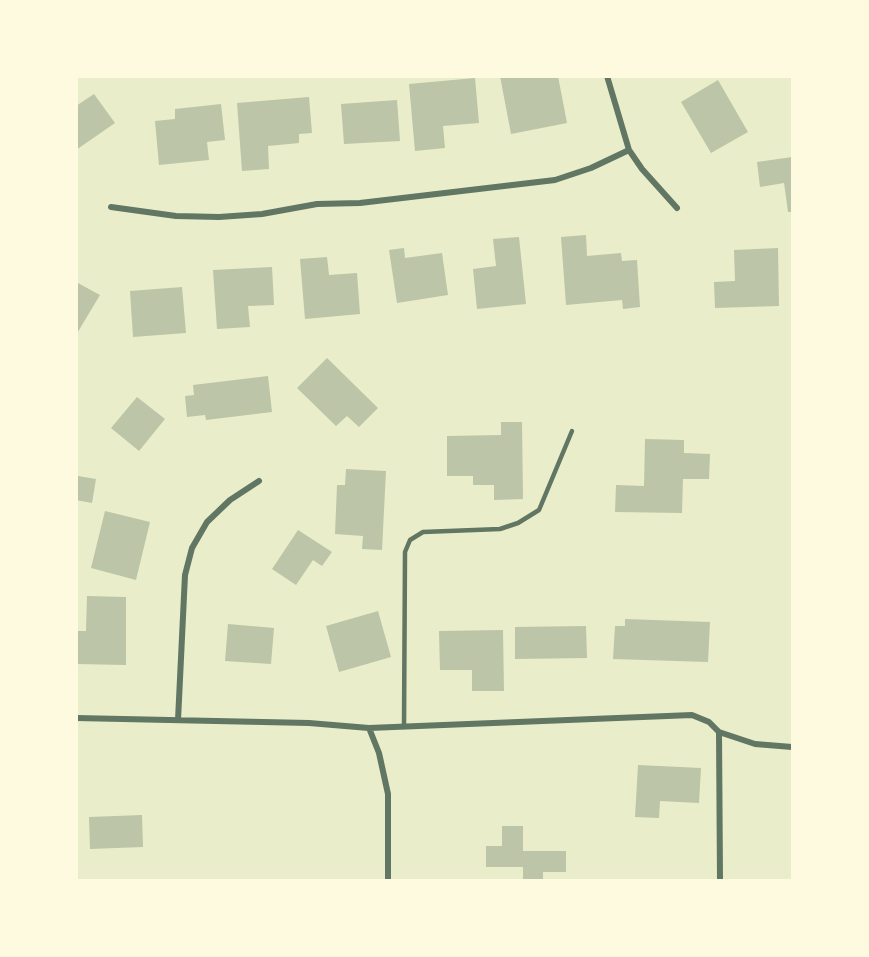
<!DOCTYPE html>
<style>
body{margin:0}
#map{position:relative;width:869px;height:957px;overflow:hidden;background:#e9edc9;font-family:"Work Sans",sans-serif}
canvas{display:block}
.frame{position:absolute;inset:0;border:78px solid #fefae0;pointer-events:none}
</style>
<div id="map">
<canvas width="869" height="957"></canvas>
<div class="frame"></div>
</div>
<script>
const g = document.querySelector('canvas').getContext('2d');
g.lineJoin = 'round';
function fill(path, color) { g.fillStyle = color; g.fill(path, 'evenodd'); }
function strokePath(path, color, width, dash) { g.strokeStyle = color; g.lineWidth = width; g.lineCap = dash ? 'butt' : 'round'; g.setLineDash(dash || []); g.stroke(path); }
fill(new Path2D(`
 M 500,76 L 558,76 L 567,123 L 511,134 Z
 M 475,78 L 479,123 L 443,126 L 445,148 L 415,151 L 409,84 Z
 M 718,80 L 748,132 L 711,153 L 681,102 Z
 M 94,94 L 115,123 L 76,150 L 76,106 Z
 M 309,97 L 312,133 L 299,134 L 299,143 L 268,146 L 269,169 L 242,171 L 237,103 Z
 M 397,100 L 400,141 L 344,144 L 341,104 Z
 M 221,104 L 225,140 L 207,142 L 209,160 L 159,165 L 155,121 L 175,119 L 175,109 Z
 M 792,157 L 792,212 L 788,212 L 784,183 L 760,187 L 757,162 Z
 M 586,235 L 587,256 L 621,253 L 622,261 L 637,260 L 640,307 L 623,309 L 622,300 L 566,305 L 561,237 Z
 M 519,237 L 526,304 L 477,309 L 473,269 L 496,266 L 493,239 Z
 M 404,248 L 405,258 L 442,253 L 448,295 L 397,303 L 389,250 Z
 M 778,248 L 779,306 L 715,308 L 714,282 L 735,281 L 734,250 Z
 M 327,257 L 329,275 L 357,273 L 360,314 L 305,319 L 300,259 Z
 M 272,267 L 274,305 L 248,306 L 250,327 L 217,329 L 213,270 Z
 M 76,282 L 100,295 L 76,335 Z
 M 182,287 L 186,333 L 133,337 L 130,291 Z
 M 327,358 L 378,408 L 359,427 L 347,416 L 336,426 L 297,388 Z
 M 268,376 L 272,412 L 206,420 L 205,415 L 187,417 L 185,396 L 194,395 L 193,385 Z
 M 137,397 L 165,419 L 139,451 L 111,428 Z
 M 501,422 L 522,422 L 523,499 L 494,500 L 494,485 L 473,485 L 473,476 L 447,476 L 447,436 L 501,435 Z
 M 645,439 L 684,440 L 684,453 L 710,454 L 709,479 L 683,479 L 682,513 L 615,512 L 616,485 L 644,486 Z
 M 346,469 L 386,471 L 382,550 L 362,549 L 363,536 L 335,534 L 337,485 L 345,485 Z
 M 78,476 L 96,479 L 92,503 L 76,500 Z
 M 105,511 L 150,522 L 136,580 L 91,568 Z
 M 298,530 L 332,552 L 322,566 L 313,560 L 296,585 L 272,569 Z
 M 87,596 L 126,597 L 126,665 L 77,664 L 77,631 L 86,631 Z
 M 378,611 L 391,657 L 339,672 L 326,626 Z
 M 625,619 L 710,622 L 708,662 L 613,659 L 615,626 L 625,626 Z
 M 228,624 L 274,628 L 271,664 L 225,661 Z
 M 586,626 L 587,658 L 515,659 L 515,627 Z
 M 503,630 L 504,691 L 472,691 L 472,670 L 440,670 L 439,631 Z
 M 638,765 L 701,768 L 699,803 L 660,801 L 659,818 L 635,817 Z
 M 142,815 L 143,847 L 90,849 L 89,817 Z
 M 502,826 L 523,826 L 523,851 L 566,851 L 566,872 L 543,872 L 543,880 L 523,880 L 523,867 L 486,867 L 486,846 L 502,846 Z`), '#bcc5a7');
strokePath(new Path2D(`
 M 404,727 L 405,552 L 410,540 L 423,532 L 500,529 L 518,523 L 539,510 L 572,431`), '#617663', 4.5);
strokePath(new Path2D(`
 M 607,76 L 629,150 L 642,169 L 677,208
 M 111,207 L 176,216 L 219,217 L 262,214 L 317,204 L 360,203 L 555,180 L 591,168 L 629,150
 M 76,718 L 309,723 L 369,728 L 692,715 L 709,722 L 719,732 L 755,744 L 792,747
 M 178,720 L 185,575 L 192,548 L 207,522 L 230,500 L 259,481
 M 369,728 L 379,753 L 388,794 L 388,880
 M 719,732 L 720,880`), '#617663', 6);
</script>
